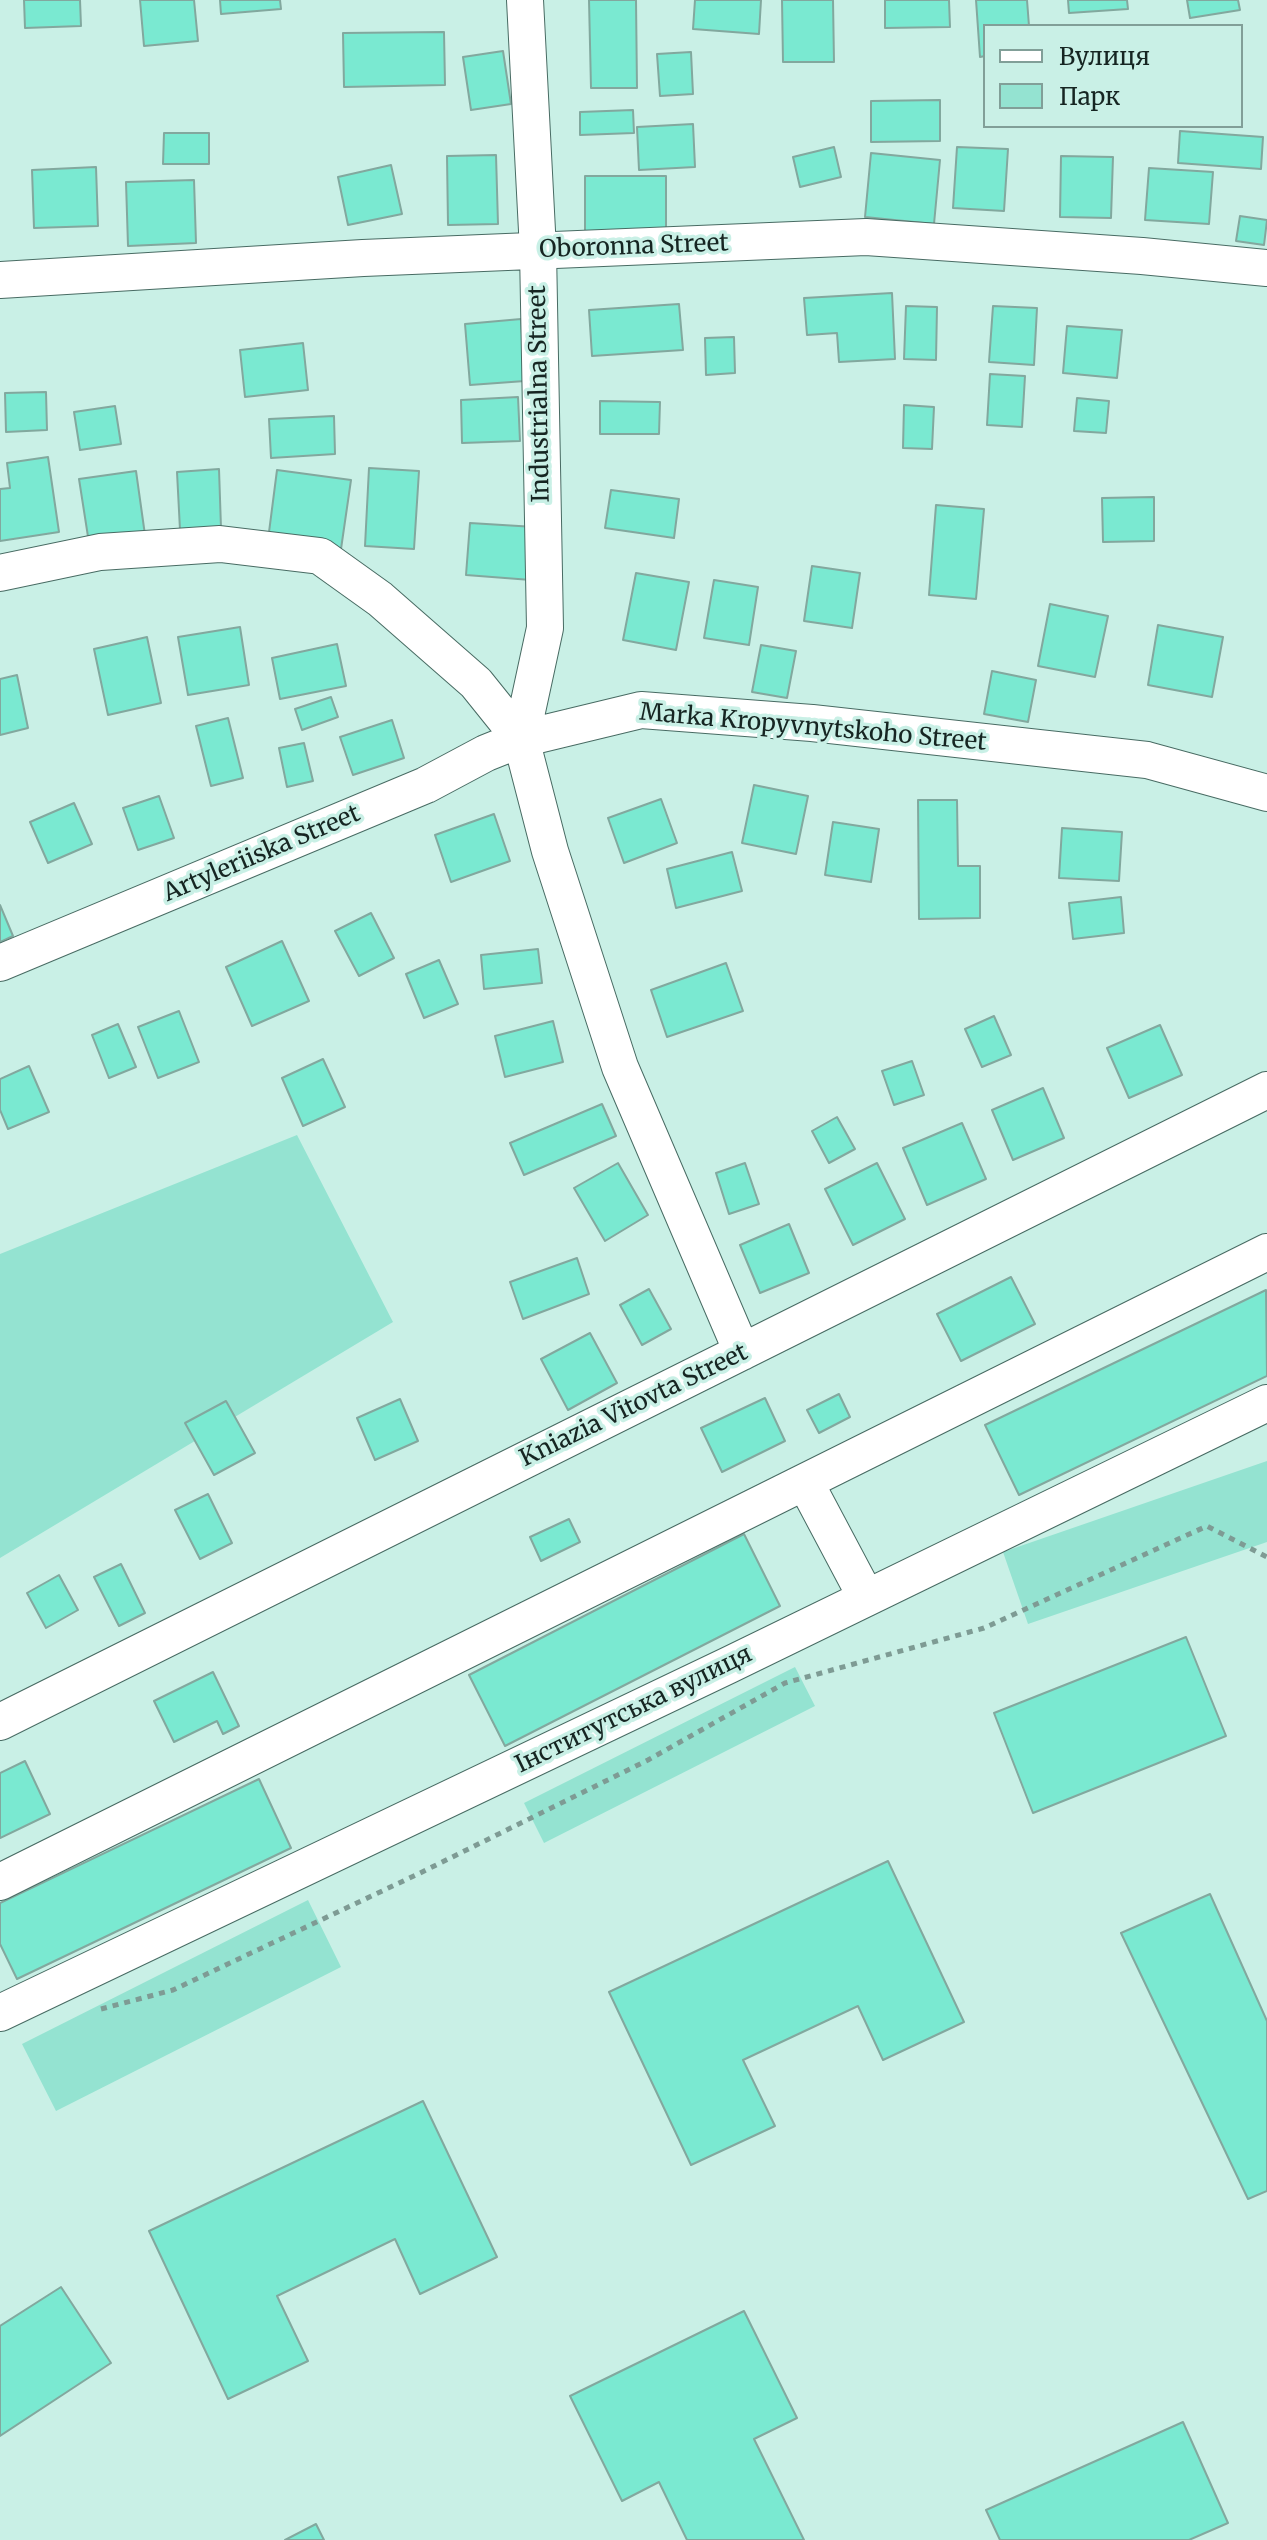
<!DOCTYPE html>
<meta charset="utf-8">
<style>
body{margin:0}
#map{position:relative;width:1267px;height:2540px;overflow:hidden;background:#c9f0e6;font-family:Merriweather,serif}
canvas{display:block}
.legend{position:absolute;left:983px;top:24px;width:260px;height:104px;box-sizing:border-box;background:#c9f0e6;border:2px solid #819f98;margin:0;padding:10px 14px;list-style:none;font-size:24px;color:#162522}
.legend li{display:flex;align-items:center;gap:16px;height:40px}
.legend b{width:40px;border:2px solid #819f98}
</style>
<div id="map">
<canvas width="1267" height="2540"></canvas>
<ul class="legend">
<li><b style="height:10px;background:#fff"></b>Вулиця</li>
<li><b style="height:22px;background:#94e3d1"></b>Парк</li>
</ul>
</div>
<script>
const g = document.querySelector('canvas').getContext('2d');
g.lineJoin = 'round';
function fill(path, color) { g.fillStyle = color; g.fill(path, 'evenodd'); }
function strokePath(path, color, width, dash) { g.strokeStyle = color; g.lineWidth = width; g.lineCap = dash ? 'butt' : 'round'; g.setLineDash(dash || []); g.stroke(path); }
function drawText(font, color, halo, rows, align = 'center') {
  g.font = font + ' Merriweather,serif'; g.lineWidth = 7; g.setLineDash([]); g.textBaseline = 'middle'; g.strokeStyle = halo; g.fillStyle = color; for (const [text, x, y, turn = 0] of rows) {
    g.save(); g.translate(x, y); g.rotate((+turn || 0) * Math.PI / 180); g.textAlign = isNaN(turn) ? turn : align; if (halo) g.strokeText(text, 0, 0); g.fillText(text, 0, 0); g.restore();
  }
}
fill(new Path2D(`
 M 297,1135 L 393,1322 L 0,1558 L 0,1254 Z
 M 1267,1461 L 1267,1542 L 1028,1624 L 1003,1552 Z
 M 795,1667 L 815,1706 L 544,1843 L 524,1803 Z
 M 308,1900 L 341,1967 L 56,2111 L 22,2044 Z`), '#94e3d1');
const building = new Path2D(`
 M 24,0 L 80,0 L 81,26 L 25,28 Z
 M 140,0 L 194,0 L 198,41 L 144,46 Z
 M 220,0 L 280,0 L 281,9 L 221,14 Z
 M 589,0 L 636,0 L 637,88 L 591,88 Z
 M 695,0 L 761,0 L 759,34 L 693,29 Z
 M 782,0 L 833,0 L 834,62 L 783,62 Z
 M 885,0 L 949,0 L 950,27 L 885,28 Z
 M 976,0 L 1027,0 L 1029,26 L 985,26 L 985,56 L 980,57 Z
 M 1068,0 L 1127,0 L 1128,9 L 1069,13 Z
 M 1187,0 L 1238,0 L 1240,10 L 1190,18 Z
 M 444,32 L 445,85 L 344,87 L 343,33 Z
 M 503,51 L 511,104 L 471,110 L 463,57 Z
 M 691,52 L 693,94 L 660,96 L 657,54 Z
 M 940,100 L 940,141 L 871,142 L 871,101 Z
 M 633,110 L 634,133 L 580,135 L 580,112 Z
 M 693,124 L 695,167 L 639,170 L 637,127 Z
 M 1180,131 L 1263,137 L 1261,169 L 1178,163 Z
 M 164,133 L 209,133 L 209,164 L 163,164 Z
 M 834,147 L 841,177 L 800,187 L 793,157 Z
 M 957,147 L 1008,149 L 1004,211 L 953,208 Z
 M 871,153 L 940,160 L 934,224 L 865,217 Z
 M 496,155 L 498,224 L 448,225 L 447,156 Z
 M 1061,156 L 1113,157 L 1111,218 L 1060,217 Z
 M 391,165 L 402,214 L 348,225 L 338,177 Z
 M 96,167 L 98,226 L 34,228 L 32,170 Z
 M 1149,168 L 1213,172 L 1209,224 L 1145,220 Z
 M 585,176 L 666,176 L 666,231 L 585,232 Z
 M 194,180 L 196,243 L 128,246 L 126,182 Z
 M 1240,216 L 1267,220 L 1264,245 L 1236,241 Z
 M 892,293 L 895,359 L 839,362 L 837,333 L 807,335 L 804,298 Z
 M 679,304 L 683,350 L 592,356 L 589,310 Z
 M 906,306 L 937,307 L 936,360 L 904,359 Z
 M 993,306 L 1037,308 L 1034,365 L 989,362 Z
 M 521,319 L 525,381 L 470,385 L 465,324 Z
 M 1067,326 L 1122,330 L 1117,378 L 1063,373 Z
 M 734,337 L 735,373 L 706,375 L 705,338 Z
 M 303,343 L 308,390 L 245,397 L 240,350 Z
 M 990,374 L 1025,376 L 1022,427 L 987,425 Z
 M 46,392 L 47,430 L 6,432 L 5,393 Z
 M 518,397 L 520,441 L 462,443 L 461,400 Z
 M 1077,398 L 1109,401 L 1106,433 L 1074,431 Z
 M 600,401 L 660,402 L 659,434 L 600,434 Z
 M 904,405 L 934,407 L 932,449 L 903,448 Z
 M 115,406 L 121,444 L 80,450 L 74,412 Z
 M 334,416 L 335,454 L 271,458 L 269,419 Z
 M 48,457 L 59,532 L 0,541 L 0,489 L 10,488 L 7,463 Z
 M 369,468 L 419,471 L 414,549 L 365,546 Z
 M 219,469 L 221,528 L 180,530 L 177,472 Z
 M 277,470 L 351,480 L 341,549 L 268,540 Z
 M 136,471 L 145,535 L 89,543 L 79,479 Z
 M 611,490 L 679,499 L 674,538 L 605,528 Z
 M 1154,497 L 1154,541 L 1103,542 L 1102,498 Z
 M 936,505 L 984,509 L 976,599 L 929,595 Z
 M 470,523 L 535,527 L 531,580 L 466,575 Z
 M 812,566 L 860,573 L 852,628 L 804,621 Z
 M 636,573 L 689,582 L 676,650 L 623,640 Z
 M 714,580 L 758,587 L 749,645 L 704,638 Z
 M 1050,604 L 1108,616 L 1095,677 L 1038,666 Z
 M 1158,625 L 1223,637 L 1212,697 L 1148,685 Z
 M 240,627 L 249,685 L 188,695 L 178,637 Z
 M 147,637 L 161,703 L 108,715 L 94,649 Z
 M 337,644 L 346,686 L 280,699 L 272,658 Z
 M 761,645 L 796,651 L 787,698 L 752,692 Z
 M 992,671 L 1036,680 L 1028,722 L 984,714 Z
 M 17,675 L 28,728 L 0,735 L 0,679 Z
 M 331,697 L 338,717 L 302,730 L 295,709 Z
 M 228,718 L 243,778 L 211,786 L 196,726 Z
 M 392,720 L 404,758 L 353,775 L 340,737 Z
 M 304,743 L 313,781 L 287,787 L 279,748 Z
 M 754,785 L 808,796 L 796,854 L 742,843 Z
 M 159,796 L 174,838 L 138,850 L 123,808 Z
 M 661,799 L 677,843 L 624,863 L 608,818 Z
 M 918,800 L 957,800 L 958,866 L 980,866 L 980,918 L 919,919 Z
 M 74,803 L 92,844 L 48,863 L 30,822 Z
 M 494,814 L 510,861 L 451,882 L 435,835 Z
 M 833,822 L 879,829 L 871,882 L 825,875 Z
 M 1062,828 L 1122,832 L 1119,881 L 1059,878 Z
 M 732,852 L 742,891 L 676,908 L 667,869 Z
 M 1121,897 L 1124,933 L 1073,939 L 1069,903 Z
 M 0,905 L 13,936 L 0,942 Z
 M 371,913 L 394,958 L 359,976 L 335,931 Z
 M 282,941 L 309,1001 L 252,1026 L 226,967 Z
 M 538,949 L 542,983 L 484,989 L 481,955 Z
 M 439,960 L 458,1004 L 424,1018 L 406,974 Z
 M 726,963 L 743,1011 L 667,1037 L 651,990 Z
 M 179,1011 L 199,1062 L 158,1078 L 138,1027 Z
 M 994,1016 L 1011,1055 L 982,1067 L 965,1029 Z
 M 553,1021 L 563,1062 L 505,1077 L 495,1036 Z
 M 118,1024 L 136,1067 L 109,1078 L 92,1035 Z
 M 1160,1025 L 1182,1075 L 1129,1098 L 1107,1048 Z
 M 323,1059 L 345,1107 L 303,1126 L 282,1078 Z
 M 912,1061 L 924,1095 L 894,1105 L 882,1071 Z
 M 29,1066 L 49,1112 L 8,1129 L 0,1110 L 0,1079 Z
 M 1043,1088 L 1064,1138 L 1013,1160 L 992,1110 Z
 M 602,1104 L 616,1136 L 524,1175 L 510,1143 Z
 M 837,1117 L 855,1149 L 829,1163 L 812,1131 Z
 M 962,1123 L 986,1179 L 927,1205 L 903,1148 Z
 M 618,1163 L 648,1215 L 605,1241 L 574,1188 Z
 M 745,1163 L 759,1204 L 729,1214 L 716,1173 Z
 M 877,1163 L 905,1219 L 853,1245 L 825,1189 Z
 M 789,1224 L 809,1273 L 760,1293 L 740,1245 Z
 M 577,1258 L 589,1294 L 523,1319 L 510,1282 Z
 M 1011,1277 L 1035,1324 L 961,1361 L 937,1314 Z
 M 649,1289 L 671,1329 L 642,1345 L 620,1305 Z
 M 1266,1290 L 1267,1376 L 1019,1495 L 985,1425 Z
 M 590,1333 L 617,1383 L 568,1410 L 541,1359 Z
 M 839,1394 L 850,1417 L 819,1433 L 807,1410 Z
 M 765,1398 L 785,1441 L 722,1472 L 701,1428 Z
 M 400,1399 L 418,1441 L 375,1460 L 357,1418 Z
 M 226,1401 L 255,1453 L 214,1475 L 185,1423 Z
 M 208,1494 L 232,1543 L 200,1559 L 175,1510 Z
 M 569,1519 L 580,1542 L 541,1561 L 530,1537 Z
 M 744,1534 L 780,1606 L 505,1746 L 469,1675 Z
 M 121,1564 L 145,1613 L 119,1626 L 94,1577 Z
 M 59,1575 L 78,1610 L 46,1628 L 27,1593 Z
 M 1186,1637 L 1226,1736 L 1033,1813 L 994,1713 Z
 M 213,1672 L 239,1726 L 223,1734 L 217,1721 L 174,1742 L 154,1701 Z
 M 25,1761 L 50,1814 L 0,1838 L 0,1773 Z
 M 259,1779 L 291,1848 L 17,1979 L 0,1944 L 0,1903 Z
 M 888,1861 L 964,2022 L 883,2060 L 858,2006 L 743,2060 L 775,2126 L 691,2165 L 609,1992 Z
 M 1210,1894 L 1267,2021 L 1267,2191 L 1248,2199 L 1121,1933 Z
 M 423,2101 L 497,2257 L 420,2294 L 395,2239 L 277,2296 L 308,2361 L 228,2399 L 149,2231 Z
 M 61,2287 L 111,2363 L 0,2436 L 0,2326 Z
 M 744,2311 L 797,2418 L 754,2439 L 804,2540 L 687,2540 L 659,2482 L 622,2501 L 570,2396 Z
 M 1183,2422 L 1228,2523 L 1189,2540 L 1000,2540 L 986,2510 Z
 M 316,2524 L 324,2540 L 285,2540 Z`);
fill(building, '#7ae9d1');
strokePath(building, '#82a89e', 2);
const minor = new Path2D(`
 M 525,0 L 538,250 L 545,628 L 521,739 L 550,851 L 620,1067 L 742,1352
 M 0,280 L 363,258 L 866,237 L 1142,256 L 1267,268
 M 0,573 L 100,552 L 220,544 L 320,556 L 380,599 L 476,683 L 521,739 L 641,710 L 812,723 L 1147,760 L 1267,793
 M 0,963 L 426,785 L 486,753 L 521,739
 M 805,1482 L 866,1597
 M 0,1722 L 1267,1090
 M 0,1882 L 1267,1252
 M 0,2013 L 729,1665 L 1267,1403`);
strokePath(minor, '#486b63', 38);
strokePath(new Path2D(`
 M 101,2009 L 173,1990 L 418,1874 L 648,1760 L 785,1683 L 984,1628 L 1207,1526 L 1267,1557`), '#7e9b94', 5, [6, 6]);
strokePath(minor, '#fff', 36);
drawText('24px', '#162522', '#c9f0e6', [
 ["Oboronna Street",634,247,-2],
 ["Industrialna Street",540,394,-91],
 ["Marka Kropyvnytskoho Street",813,728,5],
 ["Artyleriiska Street",262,854,-23],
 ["Kniazia Vitovta Street",634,1406,-26],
 ["Інститутська вулиця",634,1710,-26]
]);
</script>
